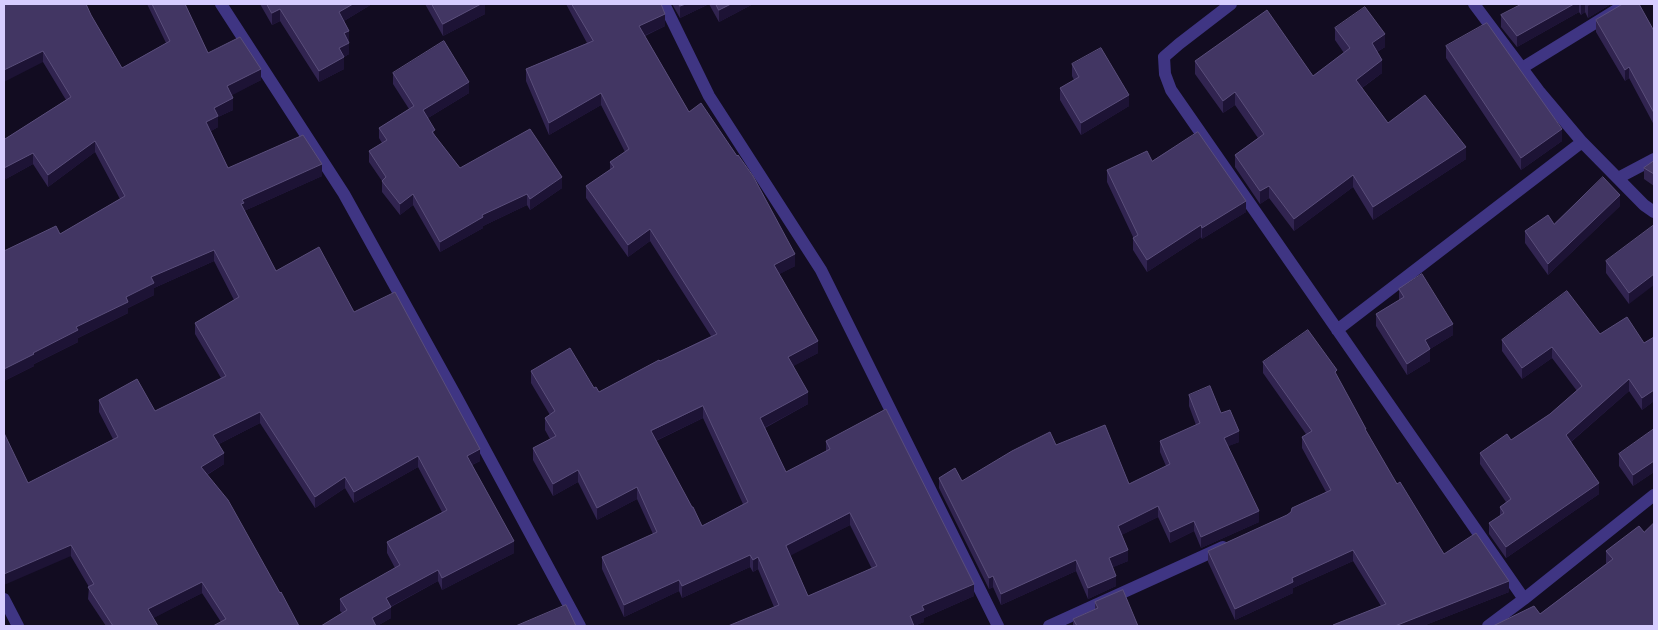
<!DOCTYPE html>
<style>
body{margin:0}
#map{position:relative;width:1658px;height:630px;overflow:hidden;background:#120c21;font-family:Montserrat,sans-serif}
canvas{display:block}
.frame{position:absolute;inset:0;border:5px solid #d7cdff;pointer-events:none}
</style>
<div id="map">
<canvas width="1658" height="630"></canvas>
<div class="frame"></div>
</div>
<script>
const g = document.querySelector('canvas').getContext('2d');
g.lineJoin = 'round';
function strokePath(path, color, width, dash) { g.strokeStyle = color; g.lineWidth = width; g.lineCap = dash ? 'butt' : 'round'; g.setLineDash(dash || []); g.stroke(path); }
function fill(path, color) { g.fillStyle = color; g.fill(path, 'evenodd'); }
strokePath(new Path2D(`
 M 221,4 L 344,194 L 457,398 L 580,626
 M 664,4 L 709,96 L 821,270 L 998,626
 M 1231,4 L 1179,44 L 1164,57 L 1165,74 L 1171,90 L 1524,599
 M 1474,4 L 1539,91 L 1582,142 L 1644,205 L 1654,212
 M 1522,68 L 1626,4
 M 1618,178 L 1654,159
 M 1337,330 L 1582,142
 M 4,599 L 18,626
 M 1049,626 L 1223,547
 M 1488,626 L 1524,599 L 1654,495`), '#3f3583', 12);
fill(new Path2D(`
 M 4,4 L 122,68 L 166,43 L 147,4 L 185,4 L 208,53 L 261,80 L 231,95 L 233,110 L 218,117 L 218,127 L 211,131 L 228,168 L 322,176 L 244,211 L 276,271 L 354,312 L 480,461 L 472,465 L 514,553 L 442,590 L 438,581 L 391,607 L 391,618 L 377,626 L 321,626 L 342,613 L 340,611 L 340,599 L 395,568 L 387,553 L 387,542 L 442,512 L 418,467 L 354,503 L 345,488 L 315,508 L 260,423 L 219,444 L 224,464 L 207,475 L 280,593 L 221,622 L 202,593 L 153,618 L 158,626 L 106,626 L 88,599 L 89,587 L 28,483 L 113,439 L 99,412 L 99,400 L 155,411 L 221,378 L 195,334 L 195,323 L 234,300 L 214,261 L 154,288 L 154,295 L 128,308 L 128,313 L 78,338 L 78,342 L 34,364 L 34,366 L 4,381 L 4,251 L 60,234 L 120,199 L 95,152 L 48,187 L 33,164 L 4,180 L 4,136 L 5,139 L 66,100 L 43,62 Z
 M 260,4 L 372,4 L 344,21 L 349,31 L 349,54 L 344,57 L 344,69 L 319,82 L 280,21 L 272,25 Z
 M 425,4 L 485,4 L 485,14 L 443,36 Z
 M 566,4 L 661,4 L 665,26 L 645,36 L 689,112 L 795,266 L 779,274 L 818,353 L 793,366 L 808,404 L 765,428 L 786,472 L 826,452 L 826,441 L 974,596 L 924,618 L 924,622 L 914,626 L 774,607 L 758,569 L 753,572 L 750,567 L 682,598 L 679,591 L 624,617 L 602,569 L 602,557 L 653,534 L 637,499 L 597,520 L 578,482 L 553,496 L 533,460 L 533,448 L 550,439 L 545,430 L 545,418 L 550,415 L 531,383 L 531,371 L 594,388 L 599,392 L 660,361 L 711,336 L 650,241 L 628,257 L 586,198 L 586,186 L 610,170 L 610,162 L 625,152 L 601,105 L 549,135 L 526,81 L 526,69 L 587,43 ZM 703,418 L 743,504 L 702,526 L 656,441 ZM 850,525 L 872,569 L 808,596 L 790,555 Z
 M 672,4 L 753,4 L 719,22 L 709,4 L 680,18 Z
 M 1522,4 L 1611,4 L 1588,18 L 1585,12 L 1581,15 L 1579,12 L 1517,47 L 1501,27 L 1501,15 Z
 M 1596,20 L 1654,31 L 1654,125 L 1629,78 L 1625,81 L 1596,32 Z
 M 1335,28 L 1385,47 L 1377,52 L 1382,73 L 1362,88 L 1388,123 L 1466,159 L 1373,220 L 1353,187 L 1294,231 L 1269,198 L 1260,204 L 1235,167 L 1235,155 L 1258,138 L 1235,105 L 1223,113 L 1195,74 L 1195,61 L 1313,76 L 1344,53 L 1335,40 Z
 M 1446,46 L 1562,141 L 1521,170 L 1446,58 Z
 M 1072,64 L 1129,106 L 1081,135 L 1060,100 L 1060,88 L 1074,80 L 1072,76 Z
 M 393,73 L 469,93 L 428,118 L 435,136 L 460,168 L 562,188 L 530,210 L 527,205 L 483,226 L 483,228 L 440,252 L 413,205 L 400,215 L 382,192 L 382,181 L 369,162 L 369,151 L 382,143 L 379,138 L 379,128 L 409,109 L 393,84 Z
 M 1152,161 L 1246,212 L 1202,239 L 1201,237 L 1147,272 L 1133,250 L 1133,237 L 1107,182 L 1107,170 Z
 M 1654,161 L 1654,186 L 1644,179 L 1644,168 Z
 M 1620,206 L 1548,275 L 1525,243 L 1525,231 L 1554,224 Z
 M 1654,225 L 1629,304 L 1606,273 L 1606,261 Z
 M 1399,289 L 1453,335 L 1430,349 L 1430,361 L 1407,375 L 1376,326 L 1376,314 L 1399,301 Z
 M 1600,334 L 1644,343 L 1654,337 L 1654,401 L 1642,410 L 1629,391 L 1571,442 L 1599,494 L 1506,558 L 1489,534 L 1489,523 L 1500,516 L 1500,507 L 1506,502 L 1480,464 L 1480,453 L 1511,440 L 1550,414 L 1577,391 L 1552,358 L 1522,379 L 1502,351 L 1502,340 Z
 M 1263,362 L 1337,376 L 1366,432 L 1397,484 L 1444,554 L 1509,592 L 1423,626 L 1333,626 L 1381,606 L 1353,561 L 1293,588 L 1293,593 L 1235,620 L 1208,562 L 1208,551 L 1287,515 L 1326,492 L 1302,448 L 1302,437 L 1306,434 L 1263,373 Z
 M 1189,395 L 1221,413 L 1239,442 L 1228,446 L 1259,522 L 1201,548 L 1194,531 L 1170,543 L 1158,517 L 1121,535 L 1128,561 L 1113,567 L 1116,586 L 1088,599 L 1076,571 L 1001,605 L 993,587 L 989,589 L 939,488 L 939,478 L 962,481 L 1056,445 L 1129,484 L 1166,466 L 1160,452 L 1160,441 L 1196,425 L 1189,406 Z
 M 1654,429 L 1654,472 L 1633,486 L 1619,466 L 1619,454 Z
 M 1644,532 L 1654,626 L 1540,614 L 1607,563 L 1606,563 L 1606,551 Z
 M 1095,602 L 1138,626 L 1073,626 L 1073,619 L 1095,609 Z`), '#312450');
fill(new Path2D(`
 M 353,4 L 372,4 L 339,24 L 339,12 Z
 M 481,4 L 485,4 L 485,14 L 443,36 L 443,24 Z
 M 686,4 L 709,4 L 680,18 L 680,6 Z
 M 731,4 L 753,4 L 719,22 L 719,10 Z
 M 1574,4 L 1579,4 L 1579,12 L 1517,47 L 1517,36 Z
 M 1581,4 L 1585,4 L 1585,12 L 1581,15 Z
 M 1592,4 L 1611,4 L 1588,18 L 1588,6 Z
 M 280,9 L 280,21 L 272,25 L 272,13 Z
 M 665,14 L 665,26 L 639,38 L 639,26 Z
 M 349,31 L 349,54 L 339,60 L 339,48 L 344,33 Z
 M 1385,34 L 1385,47 L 1372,55 L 1372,43 Z
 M 43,51 L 43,62 L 4,82 L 4,70 Z
 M 344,57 L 344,69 L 319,82 L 319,71 Z
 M 1382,60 L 1382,73 L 1356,92 L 1356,80 Z
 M 1629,67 L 1629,78 L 1625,81 L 1625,70 Z
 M 261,69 L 261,80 L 227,98 L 227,86 Z
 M 469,82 L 469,93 L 423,121 L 423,110 Z
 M 1235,92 L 1235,105 L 1223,113 L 1223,101 Z
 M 601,93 L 601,105 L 549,135 L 549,123 Z
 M 1129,95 L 1129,106 L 1081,135 L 1081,123 Z
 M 233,98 L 233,110 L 218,117 L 218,127 L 206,134 L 206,122 L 214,108 Z
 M 1562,129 L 1562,141 L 1521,170 L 1521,158 Z
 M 95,141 L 95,152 L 48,187 L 48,175 Z
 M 1466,147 L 1466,159 L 1373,220 L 1373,207 Z
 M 33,153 L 33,164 L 4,180 L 4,168 Z
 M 322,164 L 322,176 L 244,211 L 241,204 L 242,200 Z
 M 1353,175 L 1353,187 L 1294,231 L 1294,219 Z
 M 562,177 L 562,188 L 530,210 L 530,199 Z
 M 1269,186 L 1269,198 L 1260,204 L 1260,191 Z
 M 413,194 L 413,205 L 400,215 L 400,204 Z
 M 527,194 L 527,205 L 483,226 L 483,228 L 440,252 L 440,242 L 482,215 Z
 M 1620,195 L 1620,206 L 1548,275 L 1548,264 Z
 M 1246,201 L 1246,212 L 1202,239 L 1202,228 Z
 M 1201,225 L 1201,237 L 1147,272 L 1147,260 Z
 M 650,229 L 650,241 L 628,257 L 628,245 Z
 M 214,250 L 214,261 L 154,288 L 154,295 L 128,308 L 128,313 L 78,338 L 78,342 L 34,364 L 34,366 L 4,381 L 4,369 L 126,297 L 151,277 Z
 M 795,254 L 795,266 L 774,277 L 774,265 Z
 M 1654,274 L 1654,285 L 1629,304 L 1629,293 Z
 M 1453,324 L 1453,335 L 1425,352 L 1425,340 Z
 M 818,341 L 818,353 L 788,369 L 788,357 Z
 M 1552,347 L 1552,358 L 1522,379 L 1522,368 Z
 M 1430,349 L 1430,361 L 1407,375 L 1407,364 Z
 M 1629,379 L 1629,391 L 1566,446 L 1566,435 Z
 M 1654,390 L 1654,401 L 1642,410 L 1642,398 Z
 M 808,392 L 808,404 L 760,430 L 760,418 Z
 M 703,406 L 703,418 L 651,443 L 651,431 Z
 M 260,412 L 260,423 L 213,447 L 213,435 Z
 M 1239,431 L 1239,442 L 1224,448 L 1224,438 Z
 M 480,449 L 480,461 L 467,467 L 467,456 Z
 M 224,453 L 224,464 L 201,478 L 201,467 Z
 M 418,456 L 418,467 L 354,503 L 354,492 Z
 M 1654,461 L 1654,472 L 1633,486 L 1633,475 Z
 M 578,470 L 578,482 L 553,496 L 553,484 Z
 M 345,477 L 345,488 L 315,508 L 315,497 Z
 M 1599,483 L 1599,494 L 1506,558 L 1506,547 Z
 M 637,487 L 637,499 L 597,520 L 597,508 Z
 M 1158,506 L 1158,517 L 1118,537 L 1118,526 Z
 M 1259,511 L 1259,522 L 1201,548 L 1201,537 Z
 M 850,513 L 850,525 L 786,558 L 786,546 Z
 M 1194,521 L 1194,531 L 1170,543 L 1170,532 Z
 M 514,541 L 514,553 L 442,590 L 442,578 Z
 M 71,545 L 71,556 L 4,585 L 4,574 Z
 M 1128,550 L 1128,561 L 1109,569 L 1109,558 Z
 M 1353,550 L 1353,561 L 1293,588 L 1293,593 L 1235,620 L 1235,609 L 1292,578 Z
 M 750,555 L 750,567 L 682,598 L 682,586 Z
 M 758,557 L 758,569 L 753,572 L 753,560 Z
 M 1076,560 L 1076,571 L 1001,605 L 1001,594 Z
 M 438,570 L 438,581 L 386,609 L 386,598 Z
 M 993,576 L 993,587 L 989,589 L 989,578 Z
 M 1116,576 L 1116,586 L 1088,599 L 1088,588 Z
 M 679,580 L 679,591 L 624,617 L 624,605 Z
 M 1509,581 L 1509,592 L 1423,626 L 1395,626 Z
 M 202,582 L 202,593 L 148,621 L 148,609 Z
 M 974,584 L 974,596 L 924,618 L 924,622 L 914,626 L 910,616 L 922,606 Z
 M 391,607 L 391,618 L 377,626 L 372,626 L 372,618 Z`), '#1d1335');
const building = new Path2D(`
 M 4,4 L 86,4 L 91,15 L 122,68 L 170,41 L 152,4 L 185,4 L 208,53 L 240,37 L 261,69 L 227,86 L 233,98 L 214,108 L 218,116 L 206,122 L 228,168 L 303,135 L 322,164 L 242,200 L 244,203 L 241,204 L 276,271 L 319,247 L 354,312 L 395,292 L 480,449 L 467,456 L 514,541 L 442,578 L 438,570 L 386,598 L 391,607 L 372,618 L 376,626 L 321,626 L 347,610 L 340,599 L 400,565 L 387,542 L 447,510 L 418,456 L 354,492 L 345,477 L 315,497 L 260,412 L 213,435 L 224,453 L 201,467 L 228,500 L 280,593 L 281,592 L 299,626 L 213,626 L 226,619 L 202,582 L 148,609 L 158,626 L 113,626 L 88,587 L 94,584 L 71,545 L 4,574 L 4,433 L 28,483 L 118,437 L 99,400 L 137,379 L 155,411 L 226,376 L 195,323 L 239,297 L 214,250 L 151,277 L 154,283 L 126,297 L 128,302 L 76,327 L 78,330 L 33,353 L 34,354 L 4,369 L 4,251 L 56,226 L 60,234 L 125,196 L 95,141 L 48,175 L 33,153 L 4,168 L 4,136 L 5,139 L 71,97 L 43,51 L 4,70 Z
 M 267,4 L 353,4 L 339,12 L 349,31 L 344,33 L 349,43 L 339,48 L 344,57 L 319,71 L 280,9 L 272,13 Z
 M 432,4 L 481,4 L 443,24 Z
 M 572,4 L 661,4 L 665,14 L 639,26 L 689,112 L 701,103 L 737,156 L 738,155 L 753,176 L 795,254 L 774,265 L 818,341 L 788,357 L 808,392 L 760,418 L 786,472 L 830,449 L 826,441 L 886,409 L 974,584 L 922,606 L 924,610 L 910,616 L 914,626 L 728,626 L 779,605 L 758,557 L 753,560 L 750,555 L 682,586 L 679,580 L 624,605 L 602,557 L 657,532 L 637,487 L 597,508 L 578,470 L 553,484 L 533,448 L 556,436 L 545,418 L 555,411 L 531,371 L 570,348 L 594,388 L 596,387 L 599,392 L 659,360 L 660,361 L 717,334 L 650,229 L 628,245 L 586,186 L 614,167 L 610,162 L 629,149 L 601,93 L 549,123 L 526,69 L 593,41 ZM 703,406 L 748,502 L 702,526 L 693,507 L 692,507 L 651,431 ZM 850,513 L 877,566 L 808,596 L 786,546 Z
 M 679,4 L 686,4 L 680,6 Z
 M 716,4 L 731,4 L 719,10 Z
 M 1522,4 L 1574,4 L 1517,36 L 1501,15 Z
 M 1623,4 L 1639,4 L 1654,31 L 1654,113 L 1629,67 L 1625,70 L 1596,20 Z
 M 1365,7 L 1385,34 L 1372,43 L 1382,60 L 1356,80 L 1388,123 L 1425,95 L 1466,147 L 1373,207 L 1353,175 L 1294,219 L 1269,186 L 1260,191 L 1235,155 L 1264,134 L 1235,92 L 1223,101 L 1195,61 L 1267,10 L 1313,76 L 1350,48 L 1335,28 Z
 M 1487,23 L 1562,129 L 1521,158 L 1446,46 Z
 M 444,41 L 469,82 L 423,110 L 435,130 L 432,132 L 460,168 L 530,129 L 562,177 L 530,199 L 527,194 L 482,215 L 483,217 L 440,242 L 413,194 L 400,204 L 382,181 L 386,177 L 369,151 L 387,140 L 379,128 L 414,106 L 393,73 Z
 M 1101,48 L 1129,95 L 1081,123 L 1060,88 L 1079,77 L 1072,64 Z
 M 1198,132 L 1246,201 L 1202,228 L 1201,225 L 1147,260 L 1133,238 L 1138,235 L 1107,170 L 1147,151 L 1152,161 Z
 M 1654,161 L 1654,174 L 1644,168 Z
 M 1603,177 L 1620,195 L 1548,264 L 1525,231 L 1548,215 L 1554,224 Z
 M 1654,225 L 1654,274 L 1629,293 L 1606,261 Z
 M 1422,274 L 1453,324 L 1425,340 L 1430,349 L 1407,364 L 1376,314 L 1404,297 L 1399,289 Z
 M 1567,291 L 1600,334 L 1627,317 L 1644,343 L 1654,337 L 1654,390 L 1642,398 L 1629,379 L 1566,435 L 1599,483 L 1506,547 L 1489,523 L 1504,513 L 1500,507 L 1511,499 L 1480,453 L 1507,434 L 1511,440 L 1550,414 L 1582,386 L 1552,347 L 1522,368 L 1502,340 Z
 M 1308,330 L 1337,370 L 1335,372 L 1366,429 L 1365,429 L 1397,484 L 1400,482 L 1444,554 L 1476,533 L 1509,581 L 1395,626 L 1333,626 L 1333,625 L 1386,604 L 1353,550 L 1292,578 L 1293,582 L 1235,609 L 1208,551 L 1287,515 L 1291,512 L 1292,508 L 1331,490 L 1302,437 L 1312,431 L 1263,362 Z
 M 1210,386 L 1221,413 L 1230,410 L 1239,431 L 1224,438 L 1259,511 L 1201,537 L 1194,521 L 1170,532 L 1158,506 L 1118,526 L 1128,550 L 1109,558 L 1116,576 L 1088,588 L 1076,560 L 1001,594 L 993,576 L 989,578 L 939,478 L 955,468 L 962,481 L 1012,451 L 1050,432 L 1056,445 L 1105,425 L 1129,484 L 1170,464 L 1160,441 L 1200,423 L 1189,395 Z
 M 1654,429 L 1654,461 L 1633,475 L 1619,454 Z
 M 1654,523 L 1654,626 L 1493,626 L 1534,606 L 1540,614 L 1613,559 L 1606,551 L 1639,526 L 1644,532 Z
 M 1123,590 L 1138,626 L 1077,626 L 1073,619 L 1098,608 L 1095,602 Z
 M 566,605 L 576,626 L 516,626 Z`);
fill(building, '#423663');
strokePath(building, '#5a4e7b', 1);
</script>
